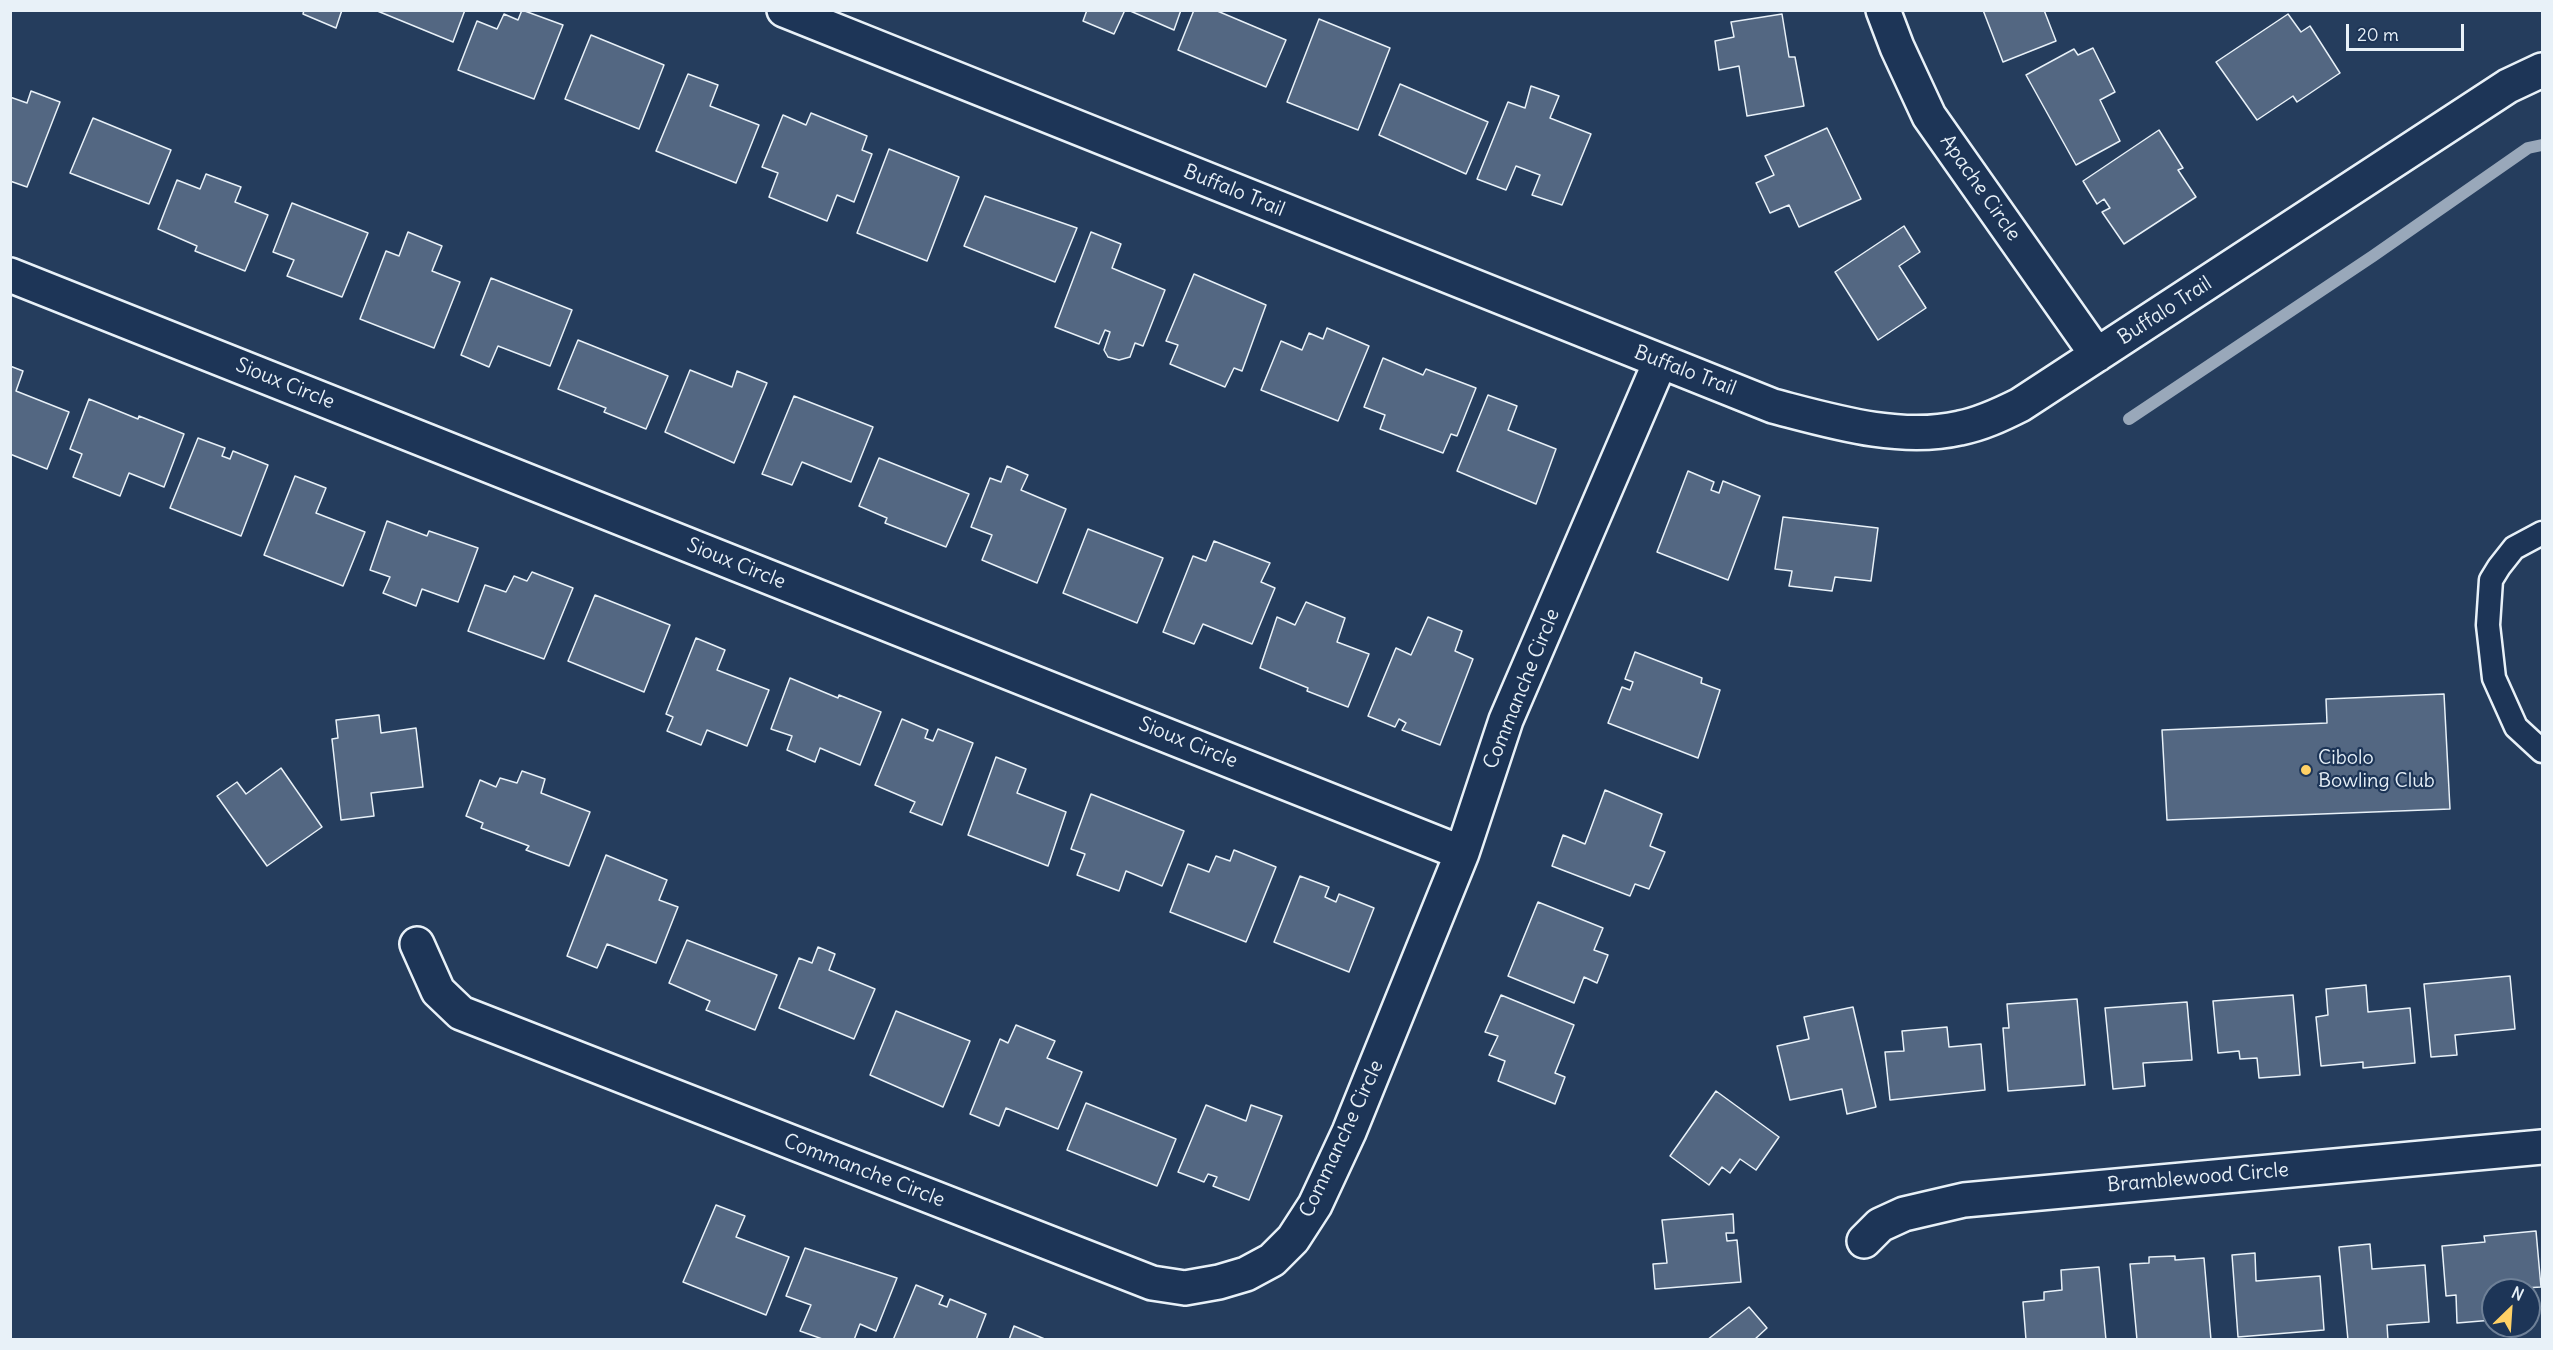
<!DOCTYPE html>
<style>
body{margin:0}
#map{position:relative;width:2553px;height:1350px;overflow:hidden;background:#253d5d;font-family:Delius,sans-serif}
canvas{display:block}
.frame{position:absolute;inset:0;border:12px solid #e8f1f8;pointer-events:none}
.north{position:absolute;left:2481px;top:1278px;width:60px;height:60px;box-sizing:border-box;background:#1d3557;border:2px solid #6e8097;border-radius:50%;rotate:25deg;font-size:16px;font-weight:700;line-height:24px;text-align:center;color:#e8f1f8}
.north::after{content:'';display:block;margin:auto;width:21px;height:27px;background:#ffd166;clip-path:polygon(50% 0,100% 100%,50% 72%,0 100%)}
.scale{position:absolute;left:2346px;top:24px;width:118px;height:27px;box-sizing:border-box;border:3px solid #e8f1f8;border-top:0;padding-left:8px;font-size:18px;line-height:21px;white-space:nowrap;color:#e8f1f8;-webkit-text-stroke:4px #1d3557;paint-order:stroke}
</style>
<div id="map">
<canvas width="2553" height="1350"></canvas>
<div class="frame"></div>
<div class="north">N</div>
<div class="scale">20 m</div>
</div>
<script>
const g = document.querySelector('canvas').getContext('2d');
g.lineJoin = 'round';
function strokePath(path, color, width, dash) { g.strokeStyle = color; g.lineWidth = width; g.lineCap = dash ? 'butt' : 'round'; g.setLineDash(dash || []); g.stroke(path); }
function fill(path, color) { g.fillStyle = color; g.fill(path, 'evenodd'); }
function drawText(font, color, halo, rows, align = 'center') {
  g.font = font + ' Delius,sans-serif'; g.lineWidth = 4.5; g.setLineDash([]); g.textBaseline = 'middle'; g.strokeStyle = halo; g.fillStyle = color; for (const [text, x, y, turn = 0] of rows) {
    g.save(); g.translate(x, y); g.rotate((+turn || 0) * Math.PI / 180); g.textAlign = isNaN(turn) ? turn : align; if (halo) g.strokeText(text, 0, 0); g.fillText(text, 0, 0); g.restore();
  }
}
strokePath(new Path2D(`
 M 2129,419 L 2373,256 L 2528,148 L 2542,145`), '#99a8ba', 12);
const building = new Path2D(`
 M 304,10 L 342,10 L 336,28 L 303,14 Z
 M 375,10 L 465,10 L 453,42 Z
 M 522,10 L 563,25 L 534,99 L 458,70 L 477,21 L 497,29 L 504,14 L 518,20 Z
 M 1087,10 L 1125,10 L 1114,34 L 1083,21 Z
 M 1128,10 L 1181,10 L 1174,30 Z
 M 1194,10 L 1215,10 L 1286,40 L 1266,87 L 1178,50 Z
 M 1983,10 L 2044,10 L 2056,41 L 2003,62 Z
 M 1782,14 L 1789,57 L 1795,57 L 1804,106 L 1747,116 L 1739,66 L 1719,70 L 1715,41 L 1734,37 L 1731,22 Z
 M 2288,14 L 2301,32 L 2310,26 L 2340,73 L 2297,102 L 2293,96 L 2257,120 L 2216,62 Z
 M 1319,19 L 1390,48 L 1358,130 L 1287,102 Z
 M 591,35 L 664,65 L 639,129 L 565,99 Z
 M 2093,48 L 2115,92 L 2100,100 L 2120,141 L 2076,165 L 2026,75 L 2074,49 L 2078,55 Z
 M 688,74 L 718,85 L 710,106 L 759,125 L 736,183 L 656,151 Z
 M 1400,84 L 1488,122 L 1466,174 L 1379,135 Z
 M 1531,86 L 1559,96 L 1550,118 L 1591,134 L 1562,205 L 1532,195 L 1540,175 L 1516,166 L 1506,190 L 1477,179 L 1508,102 L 1525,108 Z
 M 31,91 L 60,102 L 27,187 L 10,181 L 10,97 L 27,103 Z
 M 811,113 L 867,136 L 862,150 L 872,154 L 854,202 L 837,195 L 827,221 L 769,197 L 778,173 L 762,167 L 783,115 L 806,125 Z
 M 93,118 L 171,150 L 149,204 L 70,173 Z
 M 1827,128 L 1861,199 L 1799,227 L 1789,205 L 1770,213 L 1756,183 L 1774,175 L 1765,156 Z
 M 2159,130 L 2183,168 L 2178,170 L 2196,197 L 2124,244 L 2102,212 L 2110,208 L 2104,199 L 2097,204 L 2083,181 Z
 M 889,149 L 959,177 L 927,261 L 857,233 Z
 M 206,174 L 241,187 L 235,202 L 268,215 L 245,271 L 195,251 L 197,246 L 158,229 L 177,180 L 200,189 Z
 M 985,196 L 1077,228 L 1055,282 L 964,246 Z
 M 292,203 L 368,233 L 342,297 L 287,276 L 294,260 L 273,252 Z
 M 1904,226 L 1920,252 L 1899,266 L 1926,308 L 1878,340 L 1835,272 Z
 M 408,232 L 442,246 L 432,271 L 460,282 L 434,348 L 360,319 L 386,251 L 399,256 Z
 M 1091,232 L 1121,244 L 1112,268 L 1165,290 L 1143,346 L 1135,343 L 1130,357 L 1119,360 L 1108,357 L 1104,350 L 1110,332 L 1105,330 L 1099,344 L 1055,327 Z
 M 1194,274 L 1266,305 L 1242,371 L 1234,368 L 1225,387 L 1170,364 L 1178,345 L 1166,341 Z
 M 491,278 L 572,310 L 550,366 L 498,346 L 489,367 L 461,355 Z
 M 1327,328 L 1369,346 L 1338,421 L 1261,390 L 1281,341 L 1302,350 L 1309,333 L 1323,339 Z
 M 578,340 L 668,376 L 646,429 L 604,412 L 606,408 L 558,389 Z
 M 1383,358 L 1423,375 L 1426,369 L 1476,388 L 1457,436 L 1451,434 L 1443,453 L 1380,429 L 1385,415 L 1364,407 Z
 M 10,366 L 23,371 L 16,391 L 69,412 L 47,469 L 10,454 Z
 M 690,370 L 732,387 L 737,371 L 767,383 L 734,463 L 665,432 Z
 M 1488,395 L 1517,406 L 1508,430 L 1556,449 L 1536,504 L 1457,471 Z
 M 794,396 L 873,427 L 851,482 L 802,462 L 792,485 L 762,474 Z
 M 89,399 L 138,419 L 139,416 L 184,434 L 164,487 L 129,473 L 120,496 L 73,477 L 82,454 L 70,449 Z
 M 198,438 L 225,448 L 222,456 L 230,459 L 233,451 L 268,465 L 241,536 L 170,508 Z
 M 879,458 L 969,494 L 946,547 L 885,523 L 887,518 L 859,506 Z
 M 1007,466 L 1028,475 L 1021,490 L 1066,509 L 1037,583 L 982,560 L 992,535 L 971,527 L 990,478 L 1001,482 Z
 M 1688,471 L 1714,482 L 1711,490 L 1719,493 L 1723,481 L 1760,496 L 1728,580 L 1657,552 Z
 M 295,476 L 326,488 L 316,513 L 365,532 L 343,586 L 264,555 Z
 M 1783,517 L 1878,528 L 1871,581 L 1835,577 L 1832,591 L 1789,586 L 1792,571 L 1775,569 Z
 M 387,521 L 427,536 L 429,531 L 478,548 L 458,602 L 422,589 L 416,606 L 383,593 L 390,577 L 370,570 Z
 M 1088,529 L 1163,558 L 1137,623 L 1063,593 Z
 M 1214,541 L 1270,563 L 1261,582 L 1275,588 L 1252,644 L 1203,624 L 1194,644 L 1163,632 L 1193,556 L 1206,561 Z
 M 532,572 L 573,588 L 544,659 L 468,631 L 485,585 L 506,592 L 514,576 L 527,581 Z
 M 595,595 L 670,625 L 644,692 L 568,661 Z
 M 1306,602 L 1345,618 L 1337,642 L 1369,654 L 1348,707 L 1307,691 L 1308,688 L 1260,668 L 1277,617 L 1295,625 Z
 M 1428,617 L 1462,631 L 1455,651 L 1473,659 L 1440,745 L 1402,730 L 1406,723 L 1399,719 L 1395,727 L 1368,716 L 1396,648 L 1411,655 Z
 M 696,638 L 725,650 L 717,670 L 769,690 L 747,746 L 707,730 L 701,745 L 667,731 L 673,717 L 666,714 Z
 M 1635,652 L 1702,678 L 1701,683 L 1720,690 L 1698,758 L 1608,723 L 1622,687 L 1630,690 L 1633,682 L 1625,679 Z
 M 790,678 L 838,698 L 839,695 L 881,712 L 860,765 L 820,748 L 815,762 L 787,750 L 792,736 L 771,729 Z
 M 2444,694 L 2450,809 L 2167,820 L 2162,730 L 2327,723 L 2326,699 Z
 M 379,715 L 381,733 L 416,728 L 423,787 L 371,793 L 374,816 L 341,820 L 332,739 L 338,738 L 336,720 Z
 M 902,719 L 928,730 L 925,738 L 933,741 L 938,729 L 973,743 L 942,825 L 910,812 L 915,802 L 875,785 Z
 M 996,757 L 1026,769 L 1017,793 L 1066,812 L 1048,866 L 968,835 Z
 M 281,768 L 322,827 L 267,866 L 217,796 L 237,782 L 246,794 Z
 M 522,771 L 545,779 L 541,793 L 590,812 L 569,866 L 526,850 L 529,846 L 481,828 L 483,823 L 466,816 L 480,780 L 496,787 L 500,778 L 517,783 Z
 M 1605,790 L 1662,814 L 1650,846 L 1665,852 L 1649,889 L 1635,884 L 1630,896 L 1552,866 L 1563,835 L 1585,844 Z
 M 1091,794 L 1184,831 L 1162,886 L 1126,871 L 1119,891 L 1077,875 L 1085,854 L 1071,849 Z
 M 1234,850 L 1276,867 L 1246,942 L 1170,912 L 1188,864 L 1209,872 L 1216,856 L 1230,861 Z
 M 606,855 L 667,880 L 659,900 L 678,907 L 656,963 L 607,944 L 597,968 L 567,956 Z
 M 1300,876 L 1329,887 L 1325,897 L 1336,902 L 1339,894 L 1374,908 L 1349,972 L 1274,942 Z
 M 1538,902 L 1603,928 L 1594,950 L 1608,955 L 1597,983 L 1584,977 L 1574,1003 L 1508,976 Z
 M 687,940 L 777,975 L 755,1030 L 706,1010 L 710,1001 L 669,983 Z
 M 818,947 L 835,954 L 829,970 L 875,989 L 854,1039 L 779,1008 L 799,958 L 812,963 Z
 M 2510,976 L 2515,1029 L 2455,1035 L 2457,1055 L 2431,1057 L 2424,984 Z
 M 2366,985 L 2368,1012 L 2410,1008 L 2415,1063 L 2363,1068 L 2363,1062 L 2321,1066 L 2316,1017 L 2328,1015 L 2326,989 Z
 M 1501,995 L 1574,1025 L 1555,1073 L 1565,1077 L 1555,1104 L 1498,1081 L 1505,1061 L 1489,1055 L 1498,1036 L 1485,1032 Z
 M 2293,995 L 2300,1075 L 2259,1078 L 2257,1058 L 2240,1059 L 2239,1051 L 2218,1053 L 2213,1001 Z
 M 2077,999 L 2085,1085 L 2008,1091 L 2003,1028 L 2009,1028 L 2007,1004 Z
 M 2187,1002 L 2192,1060 L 2143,1063 L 2145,1086 L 2113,1089 L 2105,1008 Z
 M 1853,1007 L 1876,1107 L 1847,1114 L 1842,1089 L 1790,1100 L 1777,1046 L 1809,1039 L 1804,1017 Z
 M 896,1011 L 970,1041 L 943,1107 L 870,1075 Z
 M 1016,1025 L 1055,1041 L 1047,1058 L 1082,1072 L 1058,1129 L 1006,1108 L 999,1126 L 970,1114 L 1000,1039 L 1008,1043 Z
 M 1947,1027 L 1949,1047 L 1981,1044 L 1985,1090 L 1890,1100 L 1885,1052 L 1904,1051 L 1902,1031 Z
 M 1716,1091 L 1779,1137 L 1756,1170 L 1740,1159 L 1730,1173 L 1722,1167 L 1709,1185 L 1670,1156 Z
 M 1086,1103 L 1176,1139 L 1157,1186 L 1067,1150 Z
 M 1206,1105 L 1246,1121 L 1251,1105 L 1282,1116 L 1249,1200 L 1213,1186 L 1217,1177 L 1208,1174 L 1204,1182 L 1178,1172 Z
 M 716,1205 L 745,1216 L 736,1237 L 789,1257 L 766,1315 L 683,1282 Z
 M 1733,1214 L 1734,1233 L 1726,1233 L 1727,1241 L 1737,1240 L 1741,1282 L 1655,1289 L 1653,1264 L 1667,1263 L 1662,1220 Z
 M 2536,1231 L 2541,1287 L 2493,1290 L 2493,1320 L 2457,1323 L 2456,1295 L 2446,1296 L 2442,1246 L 2485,1242 L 2484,1236 Z
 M 2370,1244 L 2372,1269 L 2425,1265 L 2429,1322 L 2387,1325 L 2388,1340 L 2348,1340 L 2339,1247 Z
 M 805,1248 L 897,1278 L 876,1331 L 860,1324 L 854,1340 L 825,1340 L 800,1331 L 811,1305 L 786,1296 Z
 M 2255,1253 L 2256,1281 L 2320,1276 L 2324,1330 L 2238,1337 L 2232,1255 Z
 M 2175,1256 L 2175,1260 L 2204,1258 L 2211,1340 L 2137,1340 L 2130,1264 L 2149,1263 L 2149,1257 Z
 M 2099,1267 L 2106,1340 L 2026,1340 L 2023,1302 L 2044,1300 L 2044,1292 L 2062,1290 L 2061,1270 Z
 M 916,1285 L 943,1296 L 939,1304 L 947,1307 L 950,1299 L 986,1314 L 976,1340 L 893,1340 Z
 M 1749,1307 L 1767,1328 L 1754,1340 L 1707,1340 Z
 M 1014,1326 L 1047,1340 L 1009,1340 Z`);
fill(building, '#536782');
strokePath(building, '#e8f1f8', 1.5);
const service = new Path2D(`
 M 2542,533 L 2514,548 L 2499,567 L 2491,580 L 2488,625 L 2494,678 L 2516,727 L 2542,751`);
const minor = new Path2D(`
 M 784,10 L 1773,406 C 1831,421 1899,442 1960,428 C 1981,424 2000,415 2020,405 L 2508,86 L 2542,70
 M 1883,10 L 1897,47 L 1929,116 L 2097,355
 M 10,275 L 1462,853
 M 417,944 L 438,991 L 461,1013 L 1152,1283 L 1185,1288 L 1219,1282 L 1246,1274 L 1272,1260 L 1293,1239 L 1315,1205 L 1349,1132 L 1462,853 L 1506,720 L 1660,362
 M 1864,1241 L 1880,1225 L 1904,1214 L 1964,1200 L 2542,1147`);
strokePath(service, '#e8f1f8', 27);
strokePath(minor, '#e8f1f8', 38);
strokePath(service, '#1d3557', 22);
strokePath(minor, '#1d3557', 33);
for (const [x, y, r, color] of [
 [2306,770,6,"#ffd166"]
]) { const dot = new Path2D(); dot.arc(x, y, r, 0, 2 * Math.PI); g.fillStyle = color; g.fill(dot); strokePath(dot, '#1d3557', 2); }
drawText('20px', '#e8f1f8', '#1d3557', [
 ["Apache Circle",1980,188,55],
 ["Buffalo Trail",1234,191,22],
 ["Buffalo Trail",2165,311,-33],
 ["Buffalo Trail",1685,371,21],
 ["Sioux Circle",285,384,22],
 ["Sioux Circle",736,564,22],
 ["Commanche Circle",1522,689,-68],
 ["Sioux Circle",1188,743,22],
 ["Commanche Circle",1342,1139,-65],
 ["Commanche Circle",864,1171,21],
 ["Bramblewood Circle",2198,1178,-5]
]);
drawText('20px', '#e8f1f8', '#1d3557', [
 ["Cibolo",2318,758],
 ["Bowling Club",2318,781]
], 'left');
</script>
